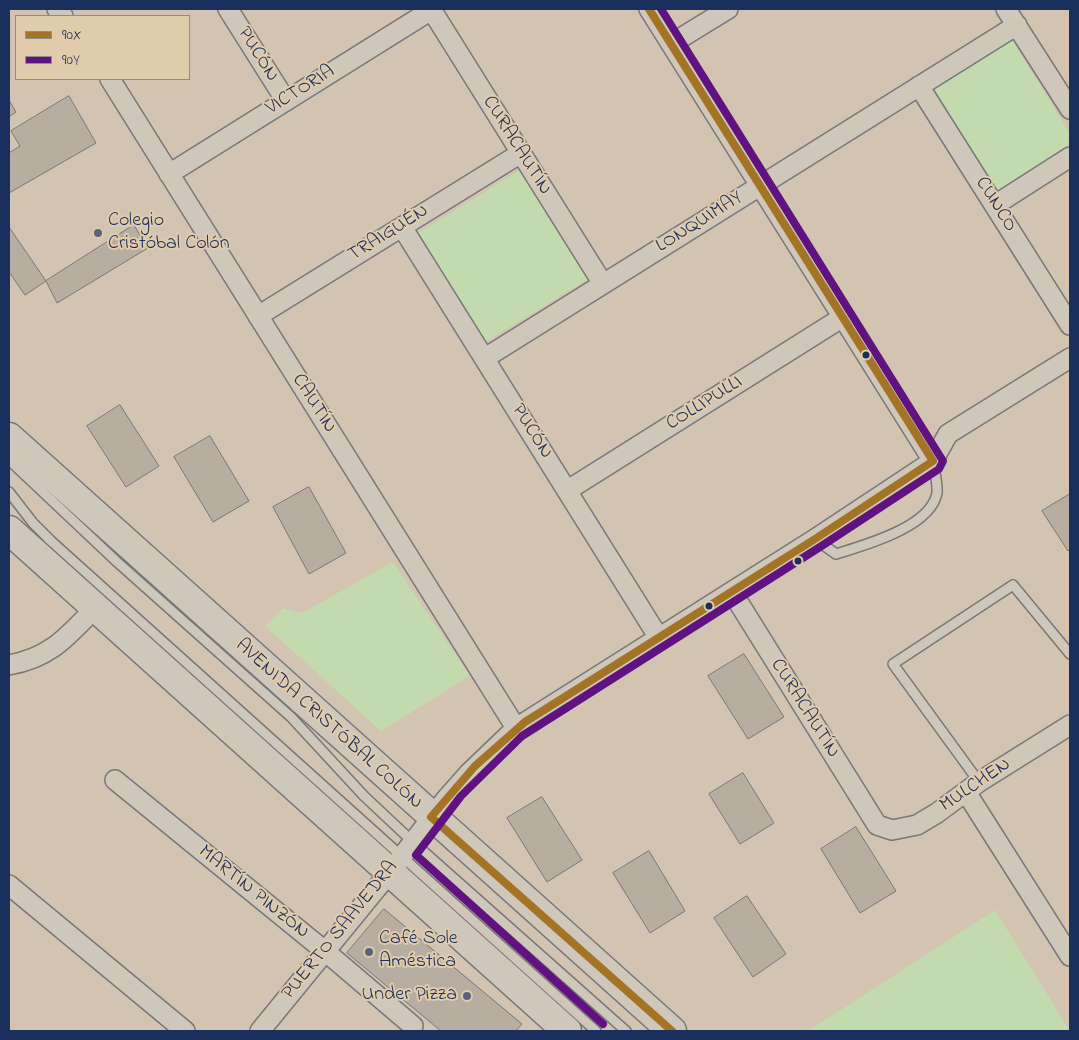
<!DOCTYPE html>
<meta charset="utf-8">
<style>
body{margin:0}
#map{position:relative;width:1079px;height:1040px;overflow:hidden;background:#d2c4b1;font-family:"Indie Flower",sans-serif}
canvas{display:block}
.frame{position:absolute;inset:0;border:10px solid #1b2f5e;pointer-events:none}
.legend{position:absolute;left:15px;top:15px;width:175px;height:65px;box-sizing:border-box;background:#e0cbaa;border:1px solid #918d8c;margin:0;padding:6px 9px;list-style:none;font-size:15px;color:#1b2f5e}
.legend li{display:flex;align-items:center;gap:10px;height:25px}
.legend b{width:25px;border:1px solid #918d8c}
</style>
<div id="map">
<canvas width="1079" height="1040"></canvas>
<div class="frame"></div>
<ul class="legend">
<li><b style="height:6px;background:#a47426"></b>90X</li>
<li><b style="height:6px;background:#5f1280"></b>90Y</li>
</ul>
</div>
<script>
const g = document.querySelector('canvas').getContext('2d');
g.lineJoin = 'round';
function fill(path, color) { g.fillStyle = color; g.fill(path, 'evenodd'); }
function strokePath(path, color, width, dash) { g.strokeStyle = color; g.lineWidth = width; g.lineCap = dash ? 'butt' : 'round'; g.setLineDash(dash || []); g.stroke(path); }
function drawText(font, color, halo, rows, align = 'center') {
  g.font = font + ' "Indie Flower",sans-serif'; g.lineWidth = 4; g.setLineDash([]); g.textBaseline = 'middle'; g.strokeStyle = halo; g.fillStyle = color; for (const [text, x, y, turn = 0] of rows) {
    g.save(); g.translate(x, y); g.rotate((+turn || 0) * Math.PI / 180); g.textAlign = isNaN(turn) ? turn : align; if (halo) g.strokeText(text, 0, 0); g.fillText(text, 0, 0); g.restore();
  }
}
fill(new Path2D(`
 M 1011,38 L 1070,134 L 1070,145 L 993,194 L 926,92 Z
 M 520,170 L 588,279 L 484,343 L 417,234 Z
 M 393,562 L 470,676 L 381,731 L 265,626 L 283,608 L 302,613 Z
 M 995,910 L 1070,1031 L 808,1031 Z`), '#c3d9ae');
const building = new Path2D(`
 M 69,96 L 96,143 L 9,193 L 9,153 L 20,146 L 11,131 Z
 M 9,100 L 16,112 L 9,117 Z
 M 134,225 L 148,248 L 57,303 L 46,281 Z
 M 9,227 L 46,281 L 25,295 L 9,272 Z
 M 120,405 L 159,466 L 126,487 L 87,426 Z
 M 210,436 L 249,501 L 213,522 L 174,457 Z
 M 309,487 L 346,553 L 309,574 L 273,507 Z
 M 1070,494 L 1070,549 L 1068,551 L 1042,511 Z
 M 744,654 L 784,717 L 748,739 L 708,676 Z
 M 743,773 L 774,823 L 740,844 L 709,794 Z
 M 542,797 L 582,860 L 547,882 L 507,818 Z
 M 856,827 L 896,891 L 860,913 L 821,849 Z
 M 649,851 L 685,911 L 650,933 L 613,873 Z
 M 747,896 L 786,954 L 753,977 L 714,918 Z
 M 384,909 L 522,1024 L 516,1031 L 441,1031 L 347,953 Z`);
fill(building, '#b8ada1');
strokePath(building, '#797777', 1);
const service = new Path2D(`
 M 9,460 L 116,561 L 291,717 L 364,796 L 413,842 L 626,1031
 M 9,492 L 33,523 L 51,541 L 596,1031
 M 815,539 L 836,554 C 865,545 931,527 937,493 C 938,484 934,470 933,461
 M 979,782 L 893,664 L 1013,585 L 1070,654`);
const minor = new Path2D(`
 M 57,9 L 63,16
 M 228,9 L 286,101
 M 431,9 L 603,284
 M 649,9 L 933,461
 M 1006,9 L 1070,109
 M 671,44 L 728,9
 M 110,79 L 516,728
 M 919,86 L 1070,325
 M 169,174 L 433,9
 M 995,205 L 1070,157
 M 402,227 L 659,638
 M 258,316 L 521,153
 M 485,358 L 1017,25
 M 568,490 L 843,317
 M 732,592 L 877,825 L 892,830 L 917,825 L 937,813 L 979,782 L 1070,725
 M 9,665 C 50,658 67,637 95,608
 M 115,780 L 326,952 L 413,1026
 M 966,792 L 1070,956
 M 9,885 L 185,1031
 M 260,1031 L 390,872 L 446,799 L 469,773 L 516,728 L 815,539 L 933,461 L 948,434 L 1070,358`);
const primary = new Path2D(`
 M 9,437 L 672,1031
 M 9,530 L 567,1031`);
strokePath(service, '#797777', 12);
strokePath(minor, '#797777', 22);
strokePath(primary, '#797777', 31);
strokePath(service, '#cfc7ba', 9);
strokePath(minor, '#cfc7ba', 19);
strokePath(primary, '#cfc7ba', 28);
strokePath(new Path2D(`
 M 649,9 L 933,461 L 815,539 L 525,722 L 475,766 L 431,817 L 672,1031`), '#a47426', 8);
strokePath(new Path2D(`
 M 603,1024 L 416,855 L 461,796 L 522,736 L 820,547 L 939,469 L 943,461 L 661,9`), '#5f1280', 8);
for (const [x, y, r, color] of [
 [98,233,5,"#5b637b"],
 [866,355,4.5,"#1b2f5e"],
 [798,561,4.5,"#1b2f5e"],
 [709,606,4.5,"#1b2f5e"],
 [369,952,5,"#5b637b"],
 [467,996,5,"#5b637b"]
]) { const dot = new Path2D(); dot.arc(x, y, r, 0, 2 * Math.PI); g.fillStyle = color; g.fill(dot); strokePath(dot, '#e0cbaa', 2); }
drawText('20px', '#1b2f5e', '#e0cbaa', [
 ["PUCÓN",257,55,58],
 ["VICTORIA",301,91,-32],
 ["CURACAUTÍN",516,146,58],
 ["CUNCO",995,205,58],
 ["LONQUIMAY",700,223,-32],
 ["TRAIGUÉN",389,234,-32],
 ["CAUTÍN",313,404,58],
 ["COLLIPULLI",705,404,-32],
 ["PUCÓN",531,432,58],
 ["CURACAUTÍN",804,709,58],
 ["AVENIDA CRISTÓBAL COLÓN",328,725,42],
 ["MULCHEN",976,786,-34],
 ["MARTÍN PINZÓN",253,893,39],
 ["PUERTO SAAVEDRA",341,931,-51]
]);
drawText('20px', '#1b2f5e', '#e0cbaa', [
 ["Colegio",108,222],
 ["Cristóbal Colón",108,245],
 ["Café Sole",379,940],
 ["Améstica",379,963],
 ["Under Pizza",457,996,"right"]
], 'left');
</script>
